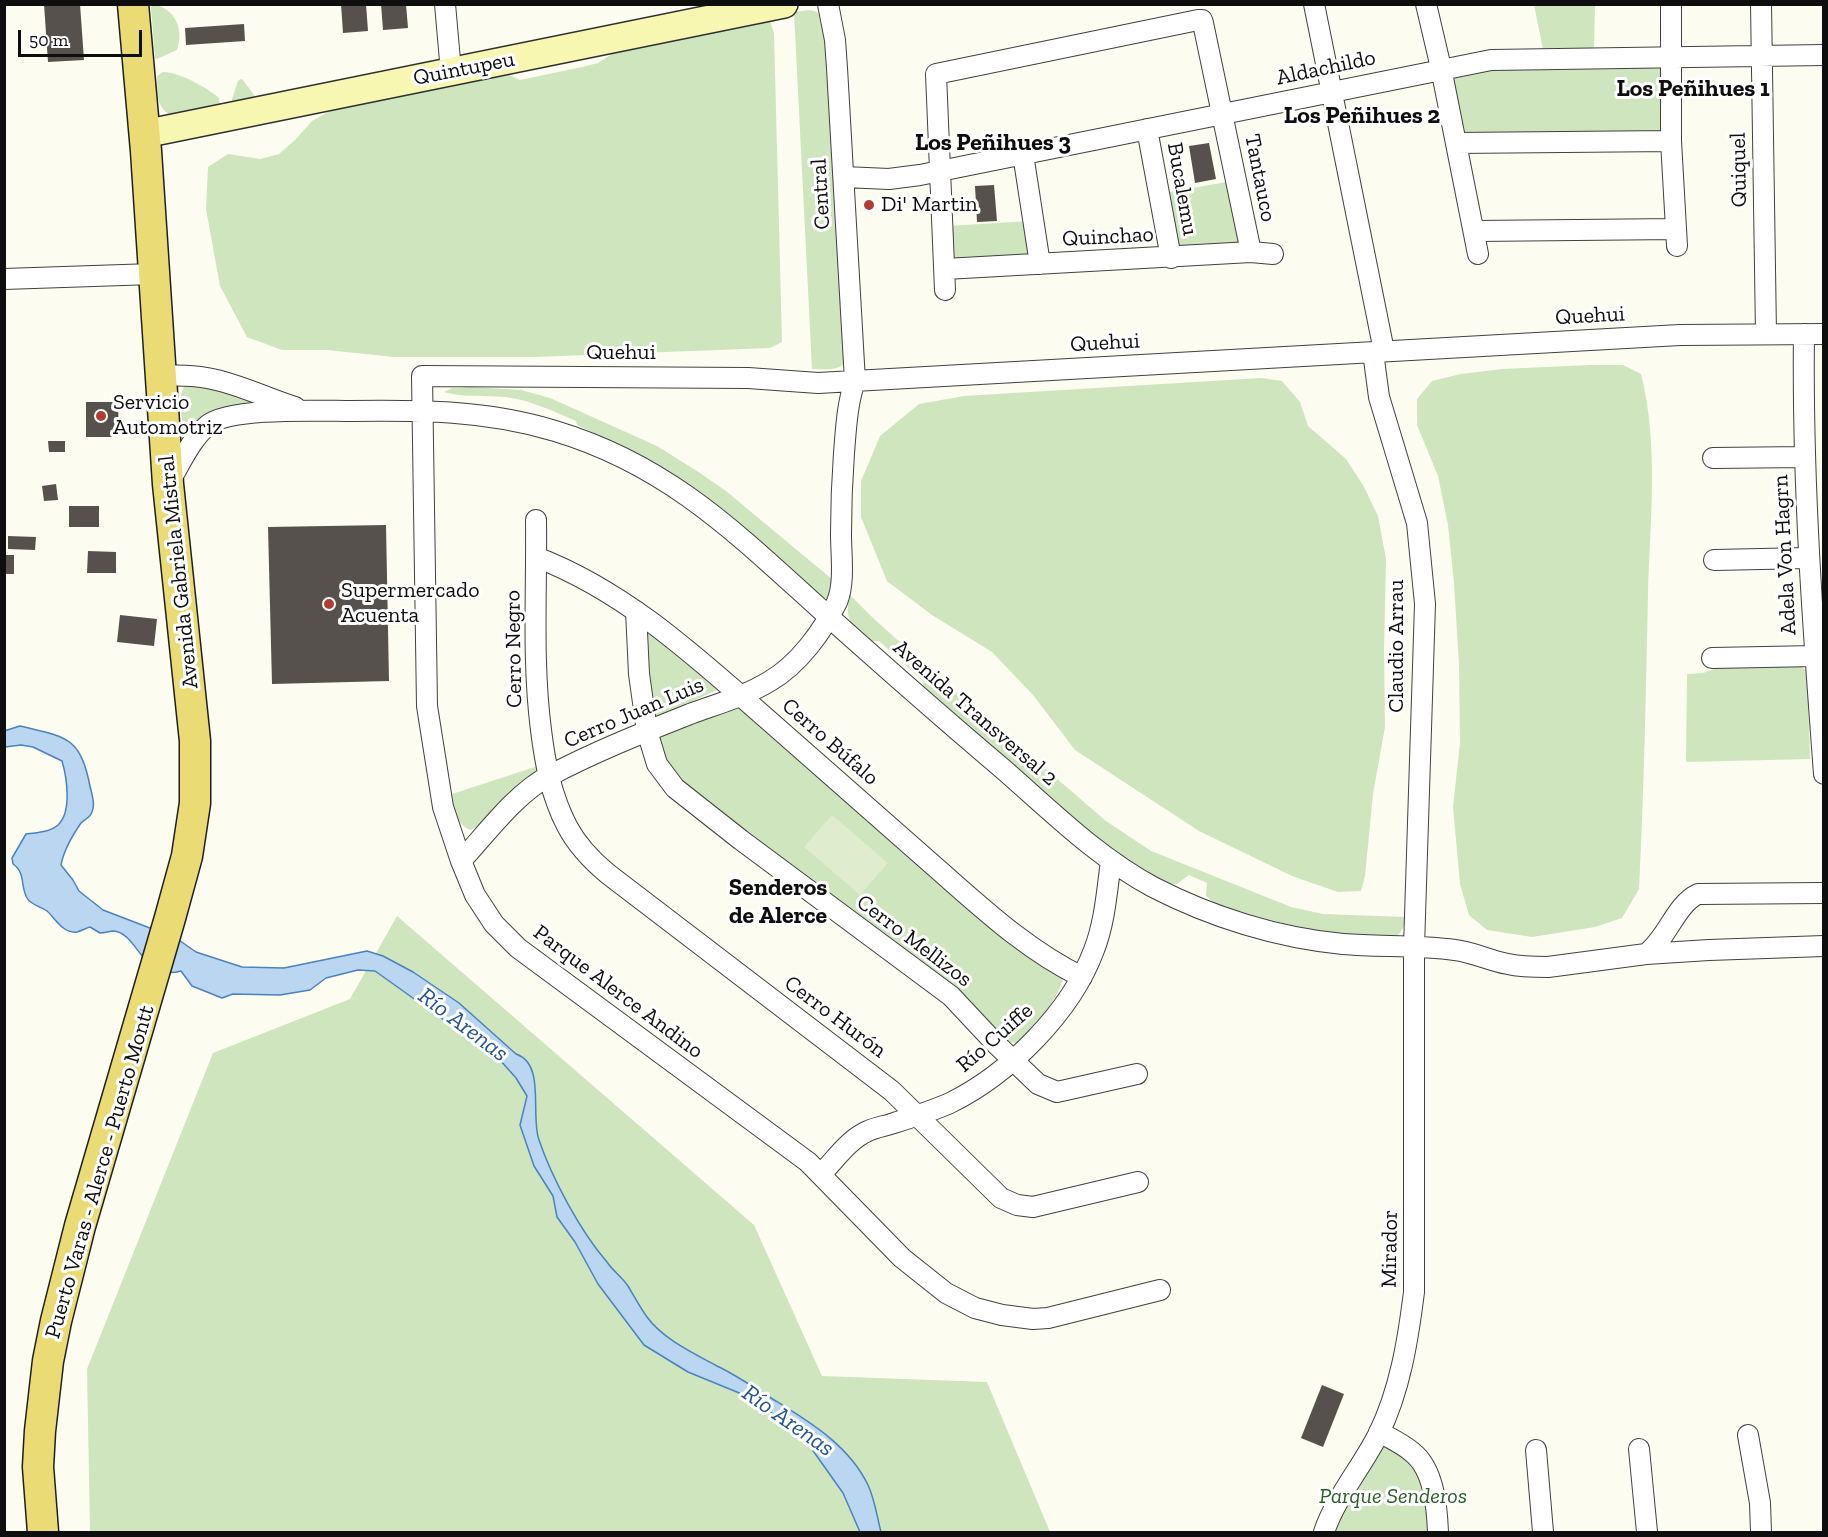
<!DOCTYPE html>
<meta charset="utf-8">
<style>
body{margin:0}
#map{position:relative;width:1828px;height:1537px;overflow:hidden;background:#fdfcf1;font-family:"Zilla Slab",serif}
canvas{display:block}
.frame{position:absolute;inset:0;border:6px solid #0e0e0e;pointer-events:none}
.scale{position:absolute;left:18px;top:30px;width:124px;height:27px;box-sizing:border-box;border:3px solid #0e0e0e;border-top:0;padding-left:8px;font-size:18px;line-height:21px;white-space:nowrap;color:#0e0e0e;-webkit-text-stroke:4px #fff;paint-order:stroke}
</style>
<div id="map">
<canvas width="1828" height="1537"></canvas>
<div class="frame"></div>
<div class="scale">50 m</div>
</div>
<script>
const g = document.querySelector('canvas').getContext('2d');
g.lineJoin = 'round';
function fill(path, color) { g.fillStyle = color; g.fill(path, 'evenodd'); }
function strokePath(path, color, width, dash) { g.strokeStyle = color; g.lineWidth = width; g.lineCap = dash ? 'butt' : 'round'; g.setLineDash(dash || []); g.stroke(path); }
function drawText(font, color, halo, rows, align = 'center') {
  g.font = font + ' "Zilla Slab",serif'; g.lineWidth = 6; g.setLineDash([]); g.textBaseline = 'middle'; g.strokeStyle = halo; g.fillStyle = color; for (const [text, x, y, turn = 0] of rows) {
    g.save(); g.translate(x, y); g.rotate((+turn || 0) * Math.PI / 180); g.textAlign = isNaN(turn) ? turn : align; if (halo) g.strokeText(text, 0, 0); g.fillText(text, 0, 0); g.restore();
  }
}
fill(new Path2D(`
 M 154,5 C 176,8 184,31 177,50 L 157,59 L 155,58 L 151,7 Z
 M 1534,5 L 1595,5 L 1594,48 L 1543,49 Z
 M 810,10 L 817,12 L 825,23 L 846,361 C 839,372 824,369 812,369 L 794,12 Z
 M 761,20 L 770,21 L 774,33 L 782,342 L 770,348 L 535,357 L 394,357 L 327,350 L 282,350 L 247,337 L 220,286 L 206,209 L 208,167 L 228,154 L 260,159 L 279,154 L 295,140 L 312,121 L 341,105 L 507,74 L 520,80 L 582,67 L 598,63 L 620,49 Z
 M 1661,67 L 1664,70 L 1665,131 L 1467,137 L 1460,131 L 1451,79 L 1455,77 L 1493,69 Z
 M 163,72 C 179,72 208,88 219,98 L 220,106 L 171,115 C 155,107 158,92 157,76 Z
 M 241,79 L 243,80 L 257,99 L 233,103 L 232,99 L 238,81 Z
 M 1232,181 L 1245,244 L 1177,250 L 1164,193 Z
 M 1029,221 L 1033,255 L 953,261 L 949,226 Z
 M 1591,365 L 1623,365 L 1641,374 C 1659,445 1650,521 1648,593 C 1646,691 1644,791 1639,889 L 1622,918 L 1595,927 L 1532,937 L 1487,930 L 1469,915 L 1460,884 L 1453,807 L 1460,743 L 1459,664 L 1454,583 L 1448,525 L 1438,476 L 1417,425 L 1417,399 L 1432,381 L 1461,374 L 1502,369 Z
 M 1261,378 L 1282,381 L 1300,402 L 1308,426 L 1346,459 L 1363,485 L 1378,516 L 1386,559 L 1384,651 L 1385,727 L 1373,794 L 1365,876 L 1361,891 L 1338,892 L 1292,876 L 1199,831 L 1075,750 L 1033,695 L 992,652 L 932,615 L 887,581 L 861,517 L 861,481 L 880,436 L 919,404 L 964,396 Z
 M 188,382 L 194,382 L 259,403 L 212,411 L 199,421 L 187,435 L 184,434 C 183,419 175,393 188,382 Z
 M 470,387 L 521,390 L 550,398 L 657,446 L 697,471 L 726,491 L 833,580 L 831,598 L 821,598 C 775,557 730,513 680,479 C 648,457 612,442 577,425 L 576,421 C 553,411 530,400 505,397 C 485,395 464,398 444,392 L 452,388 Z
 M 848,593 L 872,617 L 925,665 L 1106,821 L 1151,851 L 1291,907 L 1323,914 L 1406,917 C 1404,927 1402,934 1392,938 L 1342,935 L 1313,931 L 1218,906 L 1206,896 L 1207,883 L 1189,875 L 1177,884 L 1171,884 L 1126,862 L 1055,804 L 922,687 L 924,682 L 879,641 L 871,641 C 848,622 847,624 848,593 Z
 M 642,626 L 721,688 L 654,719 Z
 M 1798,665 L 1807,670 L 1810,759 L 1686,762 L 1687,674 L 1703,673 L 1720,667 Z
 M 738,704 L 1064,976 C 1057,1002 1038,1021 1020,1041 L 1017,1043 L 1003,1041 L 680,788 L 655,748 L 659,735 Z
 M 538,766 L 540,770 L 483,822 L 471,830 C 456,826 454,807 452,794 Z
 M 397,916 L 754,1225 L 822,1376 L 987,1382 L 1050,1532 L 90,1532 L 87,1369 L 213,1053 L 350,999 Z
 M 1384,1445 L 1418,1463 L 1433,1532 L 1333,1532 L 1343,1508 Z`), '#cee5bd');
fill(new Path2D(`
 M 832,815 L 888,863 L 860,895 L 804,847 Z`), '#dfedce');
const water = new Path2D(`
 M 20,726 C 66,737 80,736 90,786 C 92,795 96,805 91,814 C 89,818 84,820 81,823 C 72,836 64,849 61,865 L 73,880 L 79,891 L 103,910 L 176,938 L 196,952 L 242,967 L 284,968 L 367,951 L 383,956 L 413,972 L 459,1003 L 516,1054 C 546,1064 530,1114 539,1140 C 552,1178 580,1231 607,1262 C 613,1271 622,1277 628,1286 C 634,1296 640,1307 647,1317 C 663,1339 693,1353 717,1366 C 736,1375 753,1387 771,1398 C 808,1421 848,1444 868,1485 C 875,1500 877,1517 881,1532 L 860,1532 L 843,1493 L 804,1438 L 789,1423 L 761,1407 L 754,1399 L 688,1372 L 644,1345 L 598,1284 L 575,1242 L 557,1217 L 553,1196 L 534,1166 L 520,1125 L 527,1096 L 516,1078 L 500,1060 L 375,971 L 358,970 L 326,978 L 310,990 L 280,995 L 233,994 L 222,998 L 192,986 L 181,971 C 142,982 138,932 113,931 C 110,931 104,933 100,933 L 90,927 C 86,928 81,931 77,932 C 63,934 55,918 47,911 C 40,906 31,905 27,898 C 20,886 26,873 13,864 L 12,858 L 26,834 C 36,833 50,832 58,825 C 72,812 67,778 62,761 L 33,747 L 21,745 L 5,747 L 4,731 Z`);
fill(water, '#bad6f0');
strokePath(water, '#4983c0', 1.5);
fill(new Path2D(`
 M 44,4 L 80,4 L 84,60 L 48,62 Z
 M 341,4 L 366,4 L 368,31 L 343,33 Z
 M 381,4 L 406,4 L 408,28 L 383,30 Z
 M 244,24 L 245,41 L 186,45 L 185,28 Z
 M 1209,143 L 1216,179 L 1195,183 L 1189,146 Z
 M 994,185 L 997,221 L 977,222 L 975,186 Z
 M 86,402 L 118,402 L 119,437 L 86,437 Z
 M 48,441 L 65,441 L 65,452 L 49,452 Z
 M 56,484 L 58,500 L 44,501 L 42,486 Z
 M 69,506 L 99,506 L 99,527 L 69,527 Z
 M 386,525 L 389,681 L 272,684 L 268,527 Z
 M 8,536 L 36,537 L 35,550 L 8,549 Z
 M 88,551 L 116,552 L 116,573 L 87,573 Z
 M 4,555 L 14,555 L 14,574 L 4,574 Z
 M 120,615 L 157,619 L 154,646 L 117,642 Z
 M 1322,1385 L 1344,1394 L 1323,1447 L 1301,1438 Z`), '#56514c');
const street = new Path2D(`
 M 445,4 L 451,72
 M 1314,4 L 1384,351
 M 1426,4 L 1441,68 L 1478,254
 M 1671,4 L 1671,141 L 1677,246
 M 1761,4 L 1766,334
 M 1147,129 L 1171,258
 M 1456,143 L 1671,141
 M 1023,154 L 1040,264
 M 844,177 L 889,179 L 920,175 L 1491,60 L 1824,55
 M 1475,231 L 1676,229
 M 945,269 L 1251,252 L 1273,254
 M 4,279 L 153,274
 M 945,290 L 936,74 L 1198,20 L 1202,20 L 1203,23 L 1251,252
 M 1804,334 C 1802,481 1813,627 1824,774
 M 160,376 C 176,375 191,375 207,378 C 237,383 266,398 295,407
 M 1713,458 L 1804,457
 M 168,484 C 180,465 190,440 208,425 C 230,407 319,411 349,411 C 419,410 487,410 555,431 C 672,466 741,538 829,617 C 886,668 944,719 1003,769 C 1051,811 1097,857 1153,887 C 1211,917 1278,938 1343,944 C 1380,947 1418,945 1455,950 C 1473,952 1490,961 1508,964 C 1521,967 1535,967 1548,967 L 1646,954 L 1709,950 L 1824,946
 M 536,520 C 537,590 532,660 541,730 C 545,763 551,795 567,826 C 577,845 591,860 608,874 L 892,1091 L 1001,1198 L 1017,1205 L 1033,1207 L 1138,1182
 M 536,557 C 625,591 695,656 766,718 C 822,767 878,816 933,865 C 980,906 1026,950 1082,977
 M 1714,560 L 1808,558
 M 636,611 L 639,674 L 647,731 L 657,764 L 675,788 L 741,840 L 951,996 L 996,1044 L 1038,1084 L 1057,1092 L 1137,1074
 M 1712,658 L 1816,656
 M 461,861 C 486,834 516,793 549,776 C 594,752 642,733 690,714 C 717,704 746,696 770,681 C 798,665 823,631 837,602 C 845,583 841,555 841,534 C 841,507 842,480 844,453 C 846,429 847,404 855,381 L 837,68 L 835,40 L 828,4
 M 1646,954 C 1667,939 1676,904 1698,894 L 1824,893
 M 821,1174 C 835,1160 849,1139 868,1131 C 876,1127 886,1126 894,1123 C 913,1117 932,1111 950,1103 C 1009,1074 1071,1012 1094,950 C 1105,922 1107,890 1111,861
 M 1160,1290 L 1048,1318 L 1033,1319 L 1002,1315 L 975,1308 L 946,1293 L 902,1258 L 808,1162 L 518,948 L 494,924 L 475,895 L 461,861 L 443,807 L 427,706 L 422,376 L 748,378 L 818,383 L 1680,335 L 1824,334
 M 1379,1432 C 1390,1438 1403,1444 1412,1452 C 1434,1469 1437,1507 1438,1532
 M 1748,1435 L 1760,1503 L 1761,1532
 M 1639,1449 L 1647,1532
 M 1536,1450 L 1543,1532
 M 1324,1532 C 1336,1497 1361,1468 1378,1435 C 1400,1391 1408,1340 1414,1292 L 1414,947 L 1425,604 L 1417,523 L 1379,397 L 1373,352`);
const secondary = new Path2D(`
 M 144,134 L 784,4`);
const primary = new Path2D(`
 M 43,1532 L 38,1467 L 40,1431 L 48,1361 L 56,1321 L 80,1226 L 170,918 L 187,856 L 195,803 L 195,741 L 168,484 L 146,151 L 133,4`);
strokePath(street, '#414141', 22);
strokePath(secondary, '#303030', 30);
strokePath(primary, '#1f1f1f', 33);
strokePath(street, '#fff', 20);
strokePath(secondary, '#f7f7b2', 27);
strokePath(primary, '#eadb74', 30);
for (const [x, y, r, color] of [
 [869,205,6,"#b03c34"],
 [101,416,6,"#b03c34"],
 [329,604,6,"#b03c34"]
]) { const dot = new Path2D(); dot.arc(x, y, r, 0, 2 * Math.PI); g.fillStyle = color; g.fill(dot); strokePath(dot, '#fff', 2); }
drawText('22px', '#0e0e0e', '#fff', [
 ["Aldachildo",1326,68,-12],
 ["Quintupeu",464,69,-11],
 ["Quiquel",1739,170,-91],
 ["Tantauco",1260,178,79],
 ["Bucalemu",1182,189,80],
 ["Central",821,194,-93],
 ["Quinchao",1108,237,-3],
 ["Quehui",1590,316,-3],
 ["Quehui",1105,343,-3],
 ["Quehui",621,353],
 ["Adela Von Hagrn",1785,555,-93],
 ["Avenida Gabriela Mistral",179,572,-96],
 ["Claudio Arrau",1397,646,-90],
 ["Cerro Negro",514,649,-91],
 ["Cerro Juan Luis",634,713,-23],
 ["Avenida Transversal 2",975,713,41],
 ["Cerro Búfalo",830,742,41],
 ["Cerro Mellizos",914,941,37],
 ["Parque Alerce Andino",618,992,37],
 ["Cerro Hurón",835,1017,37],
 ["Río Cuiffe",995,1038,-41],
 ["Puerto Varas - Alerce - Puerto Montt",100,1172,-74],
 ["Mirador",1390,1249,-89]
]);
drawText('22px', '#0e0e0e', '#fff', [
 ["Di' Martin",881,205],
 ["Servicio",113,403],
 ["Automotriz",113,428],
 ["Supermercado",341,591],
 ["Acuenta",341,616]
], 'left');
drawText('italic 22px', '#2b5f25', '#fff', [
 ["Parque Senderos",1393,1497]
]);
drawText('bold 24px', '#0e0e0e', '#fff', [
 ["Los Peñihues 1",1693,89],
 ["Los Peñihues 2",1362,116],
 ["Los Peñihues 3",993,143],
 ["Senderos",778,888],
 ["de Alerce",778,916]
]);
drawText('italic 24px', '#245693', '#fff', [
 ["Río Arenas",463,1025,37],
 ["Río Arenas",788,1421,35]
]);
</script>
